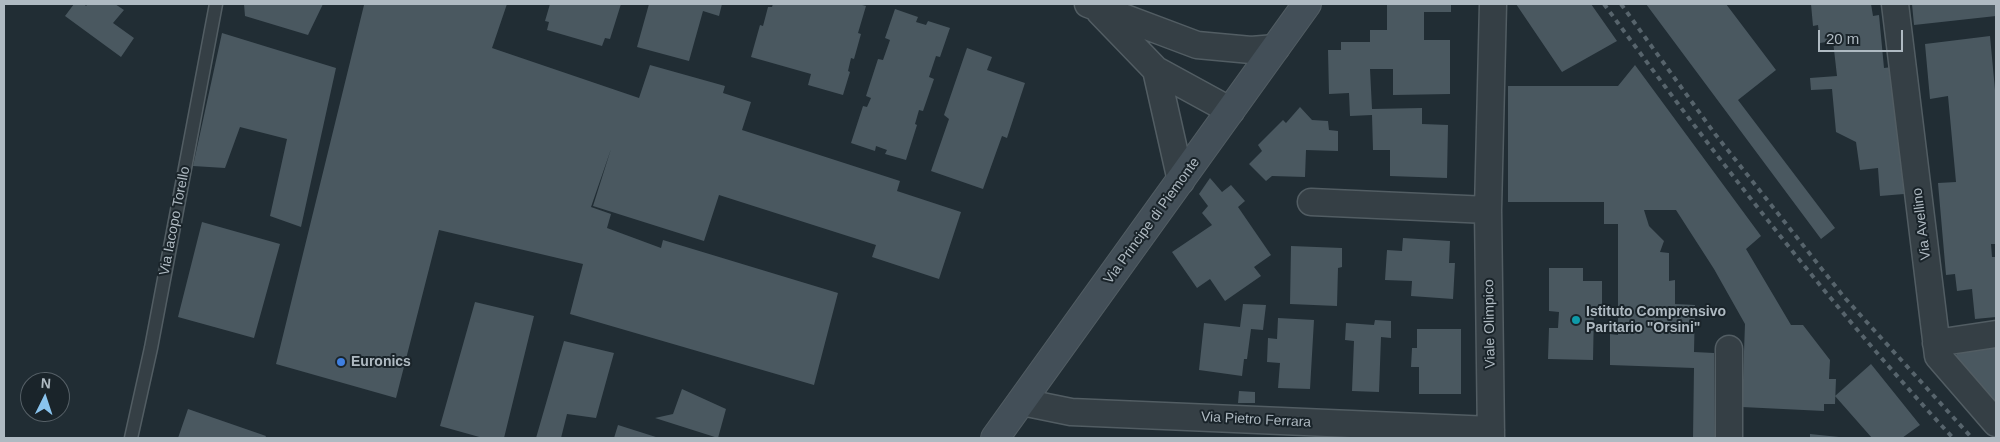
<!DOCTYPE html>
<style>
body{margin:0}
#map{position:relative;width:2000px;height:442px;overflow:hidden;background:#212d34;font-family:Arial,sans-serif}
canvas{display:block}
.frame{position:absolute;inset:0;border:5px solid #afbac2;pointer-events:none}
.north{position:absolute;left:20px;top:372px;width:50px;height:50px;box-sizing:border-box;background:#1a242a;border:1px solid #566067;border-radius:50%;rotate:4deg;font-size:14px;font-weight:700;line-height:20px;text-align:center;color:#afbac2}
.north::after{content:'';display:block;margin:auto;width:18px;height:22px;background:#89c3ed;clip-path:polygon(50% 0,100% 100%,50% 72%,0 100%)}
.scale{position:absolute;left:1818px;top:30px;width:85px;height:22px;box-sizing:border-box;border:2px solid #afbac2;border-top:0;padding-left:6px;font-size:15px;line-height:18px;white-space:nowrap;color:#afbac2;-webkit-text-stroke:4px #1a242a;paint-order:stroke}
</style>
<div id="map">
<canvas width="2000" height="442"></canvas>
<div class="frame"></div>
<div class="north">N</div>
<div class="scale">20 m</div>
</div>
<script>
const g = document.querySelector('canvas').getContext('2d');
g.lineJoin = 'round';
function fill(path, color) { g.fillStyle = color; g.fill(path, 'evenodd'); }
function strokePath(path, color, width, dash) { g.strokeStyle = color; g.lineWidth = width; g.lineCap = dash ? 'butt' : 'round'; g.setLineDash(dash || []); g.stroke(path); }
function drawText(font, color, halo, rows, align = 'center') {
  g.font = font + ' Arial,sans-serif'; g.lineWidth = 4; g.setLineDash([]); g.textBaseline = 'middle'; g.strokeStyle = halo; g.fillStyle = color; for (const [text, x, y, turn = 0] of rows) {
    g.save(); g.translate(x, y); g.rotate((+turn || 0) * Math.PI / 180); g.textAlign = isNaN(turn) ? turn : align; if (halo) g.strokeText(text, 0, 0); g.fillText(text, 0, 0); g.restore();
  }
}
fill(new Path2D(`
 M 74,4 L 84,4 L 86,6 L 88,4 L 115,4 L 124,10 L 113,23 L 134,38 L 121,57 L 65,16 Z
 M 244,4 L 323,4 L 308,35 L 245,16 Z
 M 360,4 L 507,4 L 492,48 L 639,98 L 650,65 L 725,86 L 723,93 L 751,102 L 742,130 L 900,181 L 897,191 L 961,212 L 939,279 L 872,257 L 876,245 L 719,195 L 704,241 L 593,206 L 611,149 L 591,207 L 611,214 L 607,228 L 661,248 L 663,240 L 838,293 L 814,385 L 570,314 L 583,264 L 439,230 L 396,398 L 276,364 L 364,5 Z
 M 550,4 L 621,4 L 610,39 L 605,38 L 602,46 L 547,30 L 549,22 L 545,21 Z
 M 649,4 L 722,4 L 719,16 L 703,11 L 689,61 L 637,47 Z
 M 773,4 L 828,4 L 834,5 L 834,4 L 858,4 L 866,6 L 858,33 L 861,34 L 854,59 L 851,58 L 848,71 L 850,72 L 843,95 L 808,85 L 811,74 L 751,57 L 760,25 L 763,26 L 768,7 L 772,7 Z
 M 1387,4 L 1451,4 L 1451,12 L 1424,12 L 1424,40 L 1450,40 L 1450,94 L 1393,95 L 1393,69 L 1370,69 L 1372,109 L 1422,108 L 1422,124 L 1448,125 L 1447,178 L 1390,176 L 1390,150 L 1373,150 L 1372,115 L 1350,116 L 1349,93 L 1329,94 L 1328,50 L 1341,50 L 1341,42 L 1370,42 L 1370,30 L 1387,30 Z
 M 1516,4 L 1591,4 L 1617,41 L 1562,72 Z
 M 1646,4 L 1726,4 L 1776,70 L 1738,100 L 1835,228 L 1821,239 Z
 M 1811,4 L 1852,4 L 1852,5 L 1871,4 L 1873,16 L 1879,15 L 1884,68 L 1892,67 L 1904,194 L 1880,196 L 1878,168 L 1860,170 L 1856,142 L 1836,132 L 1832,89 L 1811,90 L 1810,78 L 1837,76 L 1833,41 L 1820,43 L 1818,25 L 1813,26 Z
 M 1912,4 L 1996,4 L 1996,16 L 1914,25 Z
 M 895,9 L 918,17 L 916,22 L 926,25 L 928,21 L 950,28 L 940,57 L 936,56 L 929,77 L 934,79 L 923,111 L 919,110 L 915,124 L 917,125 L 906,160 L 885,154 L 887,150 L 876,146 L 875,151 L 851,143 L 863,106 L 867,107 L 871,98 L 866,96 L 878,59 L 883,60 L 890,40 L 885,38 Z
 M 222,33 L 336,68 L 301,227 L 270,216 L 287,139 L 240,127 L 225,168 L 193,166 Z
 M 1990,36 L 1995,90 L 1996,89 L 1996,244 L 1991,244 L 1992,257 L 1996,257 L 1996,317 L 1975,319 L 1972,289 L 1957,291 L 1955,274 L 1946,275 L 1938,183 L 1956,182 L 1948,96 L 1930,99 L 1925,44 Z
 M 967,48 L 992,57 L 987,70 L 1025,83 L 1007,138 L 1002,136 L 983,189 L 931,171 L 949,119 L 944,115 Z
 M 1635,65 L 1761,236 L 1746,249 L 1791,325 L 1803,325 L 1830,360 L 1829,379 L 1836,379 L 1835,404 L 1824,404 L 1824,411 L 1742,407 L 1745,324 L 1714,269 L 1676,210 L 1644,210 L 1649,226 L 1664,241 L 1660,252 L 1669,253 L 1669,281 L 1675,280 L 1675,304 L 1695,305 L 1694,352 L 1714,353 L 1715,438 L 1693,438 L 1694,368 L 1610,365 L 1610,334 L 1618,335 L 1618,224 L 1604,224 L 1604,202 L 1508,202 L 1508,86 L 1618,86 Z
 M 1300,107 L 1312,120 L 1328,121 L 1329,130 L 1338,131 L 1338,151 L 1306,150 L 1305,177 L 1272,176 L 1266,181 L 1249,164 L 1262,151 L 1258,145 L 1283,120 L 1286,123 Z
 M 1210,178 L 1222,192 L 1231,185 L 1245,201 L 1238,207 L 1271,255 L 1254,267 L 1261,276 L 1225,301 L 1210,279 L 1197,288 L 1172,252 L 1212,225 L 1202,213 L 1208,206 L 1199,194 Z
 M 202,222 L 280,244 L 254,338 L 178,317 Z
 M 1403,238 L 1450,241 L 1449,263 L 1455,263 L 1453,299 L 1411,296 L 1412,281 L 1385,280 L 1387,250 L 1402,251 Z
 M 1291,246 L 1342,248 L 1342,267 L 1338,268 L 1337,306 L 1290,304 Z
 M 1549,268 L 1583,268 L 1583,281 L 1602,281 L 1602,310 L 1594,310 L 1593,360 L 1548,359 L 1549,328 L 1558,328 L 1559,312 L 1549,311 Z
 M 475,302 L 534,316 L 504,438 L 483,438 L 440,426 Z
 M 1243,304 L 1266,305 L 1263,330 L 1251,329 L 1247,359 L 1244,359 L 1242,376 L 1199,370 L 1204,323 L 1240,327 Z
 M 1278,318 L 1314,320 L 1310,389 L 1278,388 L 1280,363 L 1267,362 L 1268,338 L 1277,339 Z
 M 1375,320 L 1391,321 L 1391,338 L 1381,337 L 1379,392 L 1352,391 L 1354,341 L 1345,340 L 1346,323 L 1374,325 Z
 M 1417,329 L 1461,329 L 1461,394 L 1419,394 L 1419,367 L 1411,367 L 1412,348 L 1417,348 Z
 M 564,341 L 614,353 L 596,418 L 567,414 L 561,438 L 536,438 Z
 M 1994,345 L 1996,348 L 1996,412 L 1954,358 L 1957,354 Z
 M 1871,364 L 1920,425 L 1902,438 L 1872,438 L 1835,396 Z
 M 682,389 L 726,409 L 718,438 L 655,418 L 673,414 Z
 M 1239,391 L 1255,392 L 1255,403 L 1238,403 Z
 M 188,409 L 266,436 L 265,438 L 178,438 Z
 M 618,425 L 659,438 L 614,438 Z
 M 1810,434 L 1839,437 L 1839,438 L 1810,438 Z`), '#4a5860');
const service = new Path2D(`
 M 131,438 L 151,348 L 216,4`);
const minor = new Path2D(`
 M 1088,4 L 1197,45 L 1251,50 L 1276,48
 M 1895,4 L 1938,356 L 1996,423
 M 1100,12 L 1156,70 L 1231,111
 M 1156,70 L 1181,181
 M 1311,202 L 1488,210
 M 1936,343 L 1996,334
 M 1022,402 L 1071,412 L 1491,430
 M 1491,438 L 1488,210 L 1493,4
 M 1729,438 L 1729,349`);
const secondary = new Path2D(`
 M 995,438 L 1307,4`);
strokePath(service, '#525d63', 15);
strokePath(minor, '#525d63', 29);
strokePath(secondary, '#525d63', 30);
strokePath(service, '#353f45', 12);
strokePath(minor, '#353f45', 26);
strokePath(secondary, '#434f58', 28);
strokePath(new Path2D(`
 M 1604,4 C 1714,154 1827,302 1953,438
 M 1621,4 L 1715,134 L 1844,297 L 1972,438`), '#57646c', 4, [5, 5]);
for (const [x, y, r, color] of [
 [1576,320,5,"#0f9aa8"],
 [341,362,5,"#3f7fe0"]
]) { const dot = new Path2D(); dot.arc(x, y, r, 0, 2 * Math.PI); g.fillStyle = color; g.fill(dot); strokePath(dot, '#1a242a', 2); }
drawText('14px', '#afbac2', '#1a242a', [
 ["Via Iacopo Torello",175,221,-79],
 ["Via Principe di Piemonte",1152,221,-54],
 ["Via Avellino",1922,224,-97],
 ["Viale Olimpico",1490,324,-91],
 ["Via Pietro Ferrara",1256,420,3]
]);
drawText('bold 14px', '#afbac2', '#1a242a', [
 ["Istituto Comprensivo",1586,312],
 ["Paritario \"Orsini\"",1586,328],
 ["Euronics",351,362]
], 'left');
</script>
